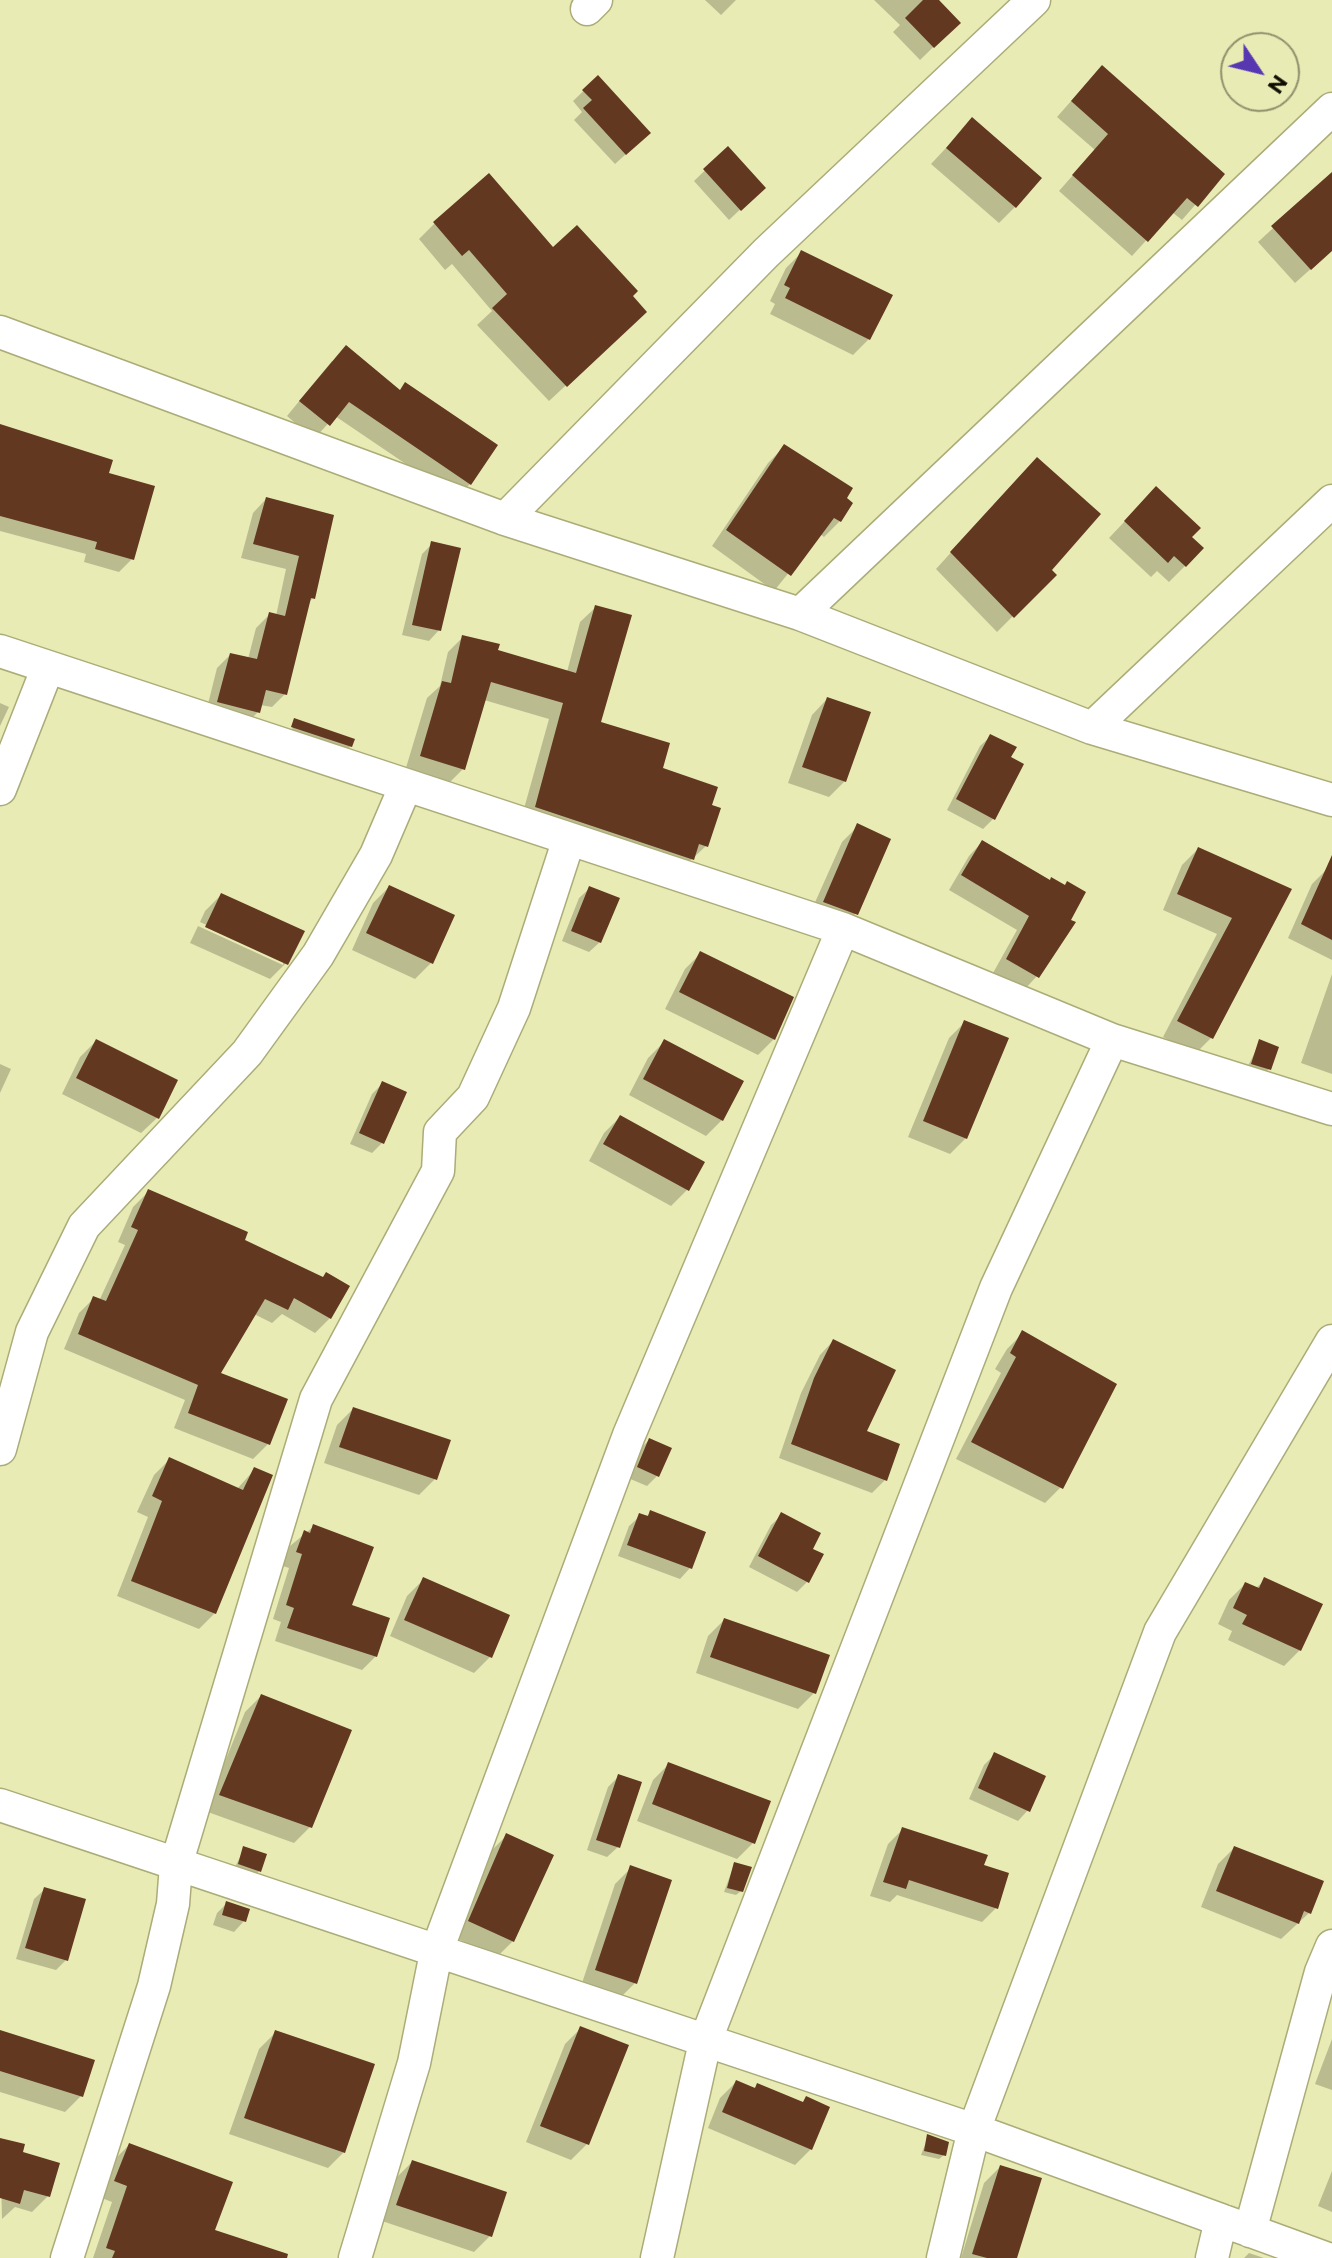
<!DOCTYPE html>
<style>
body{margin:0}
#map{position:relative;width:1332px;height:2258px;overflow:hidden;background:#e9ebb5;font-family:Commissioner,sans-serif}
canvas{display:block}
.north{position:absolute;left:1220px;top:32px;width:80px;height:80px;box-sizing:border-box;background:#e9ebb5;border:2px solid #91926d;border-radius:50%;rotate:125deg;font-size:22px;font-weight:700;line-height:32px;text-align:center;color:#0e0d00}
.north::after{content:'';display:block;margin:auto;width:28px;height:36px;background:#5838b0;clip-path:polygon(50% 0,100% 100%,50% 72%,0 100%)}
</style>
<div id="map">
<canvas width="1332" height="2258"></canvas>
<div class="north">N</div>
</div>
<script>
const g = document.querySelector('canvas').getContext('2d');
g.lineJoin = 'round';
function fill(path, color) { g.fillStyle = color; g.fill(path, 'evenodd'); }
function strokePath(path, color, width, dash) { g.strokeStyle = color; g.lineWidth = width; g.lineCap = dash ? 'butt' : 'round'; g.setLineDash(dash || []); g.stroke(path); }
fill(new Path2D(`
 M 705,0 L 736,0 L 721,15 Z
 M 874,0 L 936,0 L 958,23 L 920,60 L 893,32 L 900,25 Z
 M 598,77 L 638,143 L 615,164 L 574,120 L 582,112 L 573,101 Z
 M 1087,83 L 1222,174 L 1182,220 L 1172,212 L 1132,256 L 1059,191 L 1095,150 L 1057,117 Z
 M 972,120 L 1015,207 L 999,223 L 931,164 Z
 M 727,149 L 763,188 L 729,220 L 694,181 Z
 M 1332,174 L 1332,250 L 1295,283 L 1258,242 Z
 M 435,223 L 553,249 L 630,296 L 629,327 L 549,401 L 477,325 L 492,311 L 452,264 L 445,270 L 419,239 Z
 M 802,252 L 869,339 L 853,355 L 770,314 L 775,304 L 770,301 L 786,268 Z
 M 332,361 L 399,391 L 470,484 L 456,498 L 335,416 L 314,439 L 287,416 Z
 M 0,426 L 106,475 L 132,559 L 119,572 L 84,562 L 86,554 L 0,531 Z
 M 784,447 L 844,499 L 840,521 L 824,537 L 820,534 L 774,591 L 712,546 L 768,463 Z
 M 1021,475 L 1049,570 L 1054,575 L 997,632 L 936,569 Z
 M 266,499 L 332,516 L 313,598 L 308,603 L 285,694 L 272,707 L 260,705 L 258,712 L 245,725 L 205,716 L 217,668 L 230,655 L 248,659 L 256,628 L 270,614 L 276,616 L 286,569 L 241,558 L 253,513 Z
 M 1140,505 L 1189,537 L 1185,566 L 1169,582 L 1157,571 L 1151,577 L 1109,538 Z
 M 432,544 L 439,630 L 429,641 L 402,635 L 422,554 Z
 M 596,607 L 599,723 L 709,807 L 706,846 L 676,874 L 520,823 L 549,719 L 484,700 L 463,769 L 448,784 L 405,771 L 427,698 L 440,686 L 448,652 L 463,637 L 496,652 L 567,672 L 580,622 Z
 M 827,699 L 845,781 L 829,797 L 788,783 L 812,715 Z
 M 0,703 L 9,707 L 0,726 Z
 M 295,720 L 351,746 L 346,751 L 291,733 Z
 M 991,736 L 1008,758 L 993,819 L 983,829 L 947,810 L 980,746 Z
 M 858,826 L 856,913 L 840,929 L 808,918 L 842,842 Z
 M 982,842 L 1049,882 L 1037,976 L 1024,990 L 993,973 L 1017,930 L 949,890 L 969,856 Z
 M 1198,849 L 1289,890 L 1211,1038 L 1195,1054 L 1163,1037 L 1217,934 L 1163,910 L 1182,865 Z
 M 1326,870 L 1332,873 L 1332,960 L 1288,938 L 1312,884 Z
 M 389,887 L 431,963 L 415,979 L 352,950 L 373,903 Z
 M 590,888 L 600,942 L 589,952 L 562,941 L 579,898 Z
 M 221,895 L 286,963 L 270,979 L 190,943 L 198,926 L 283,965 L 283,960 L 200,922 L 205,911 Z
 M 701,953 L 774,1039 L 758,1055 L 665,1009 L 685,969 Z
 M 1332,974 L 1332,1074 L 1301,1063 Z
 M 965,1022 L 966,1138 L 950,1154 L 908,1137 L 949,1038 Z
 M 96,1041 L 157,1118 L 141,1133 L 62,1094 L 80,1057 Z
 M 664,1042 L 722,1120 L 706,1136 L 629,1095 L 648,1058 Z
 M 1260,1042 L 1269,1069 L 1264,1074 L 1247,1068 Z
 M 0,1064 L 11,1069 L 0,1093 Z
 M 383,1083 L 382,1143 L 372,1153 L 350,1144 L 372,1094 Z
 M 620,1117 L 687,1190 L 671,1206 L 589,1161 L 604,1133 Z
 M 148,1192 L 321,1279 L 330,1318 L 315,1333 L 282,1314 L 272,1323 L 254,1314 L 218,1374 L 268,1444 L 253,1459 L 174,1428 L 185,1400 L 64,1349 L 79,1313 L 94,1298 L 99,1301 L 125,1245 L 118,1242 L 133,1207 Z
 M 1023,1333 L 1061,1487 L 1045,1503 L 956,1459 L 1001,1373 L 995,1369 L 1007,1349 Z
 M 833,1341 L 885,1480 L 872,1493 L 779,1458 L 801,1393 L 820,1355 Z
 M 353,1409 L 435,1479 L 419,1495 L 324,1463 L 337,1425 Z
 M 649,1440 L 657,1476 L 647,1486 L 628,1478 L 639,1450 Z
 M 170,1459 L 237,1489 L 255,1469 L 215,1613 L 199,1629 L 117,1596 L 148,1517 L 137,1512 L 154,1475 Z
 M 650,1513 L 704,1533 L 690,1568 L 680,1579 L 618,1556 L 629,1526 L 640,1516 L 645,1518 Z
 M 782,1515 L 810,1550 L 807,1582 L 797,1592 L 749,1567 L 771,1525 Z
 M 313,1527 L 376,1656 L 362,1670 L 275,1641 L 281,1622 L 273,1619 L 289,1568 L 283,1566 L 290,1546 Z
 M 423,1580 L 490,1657 L 474,1673 L 390,1636 L 407,1596 Z
 M 1265,1580 L 1300,1650 L 1284,1666 L 1228,1640 L 1232,1631 L 1218,1624 L 1229,1600 L 1245,1584 L 1256,1588 Z
 M 724,1620 L 814,1693 L 798,1709 L 696,1673 L 708,1636 Z
 M 261,1696 L 310,1827 L 294,1843 L 205,1811 L 245,1712 Z
 M 994,1755 L 1028,1810 L 1018,1821 L 969,1799 L 984,1765 Z
 M 669,1764 L 753,1843 L 737,1859 L 637,1821 L 653,1780 Z
 M 619,1776 L 618,1847 L 607,1857 L 587,1850 L 608,1787 Z
 M 902,1830 L 982,1866 L 996,1908 L 982,1922 L 897,1895 L 890,1902 L 870,1896 L 888,1844 Z
 M 507,1835 L 513,1941 L 497,1957 L 454,1937 L 491,1851 Z
 M 1234,1848 L 1309,1913 L 1281,1939 L 1201,1907 L 1218,1864 Z
 M 244,1849 L 259,1871 L 255,1876 L 234,1869 Z
 M 734,1865 L 741,1891 L 736,1895 L 724,1892 Z
 M 631,1868 L 635,1983 L 619,1999 L 581,1986 L 615,1884 Z
 M 45,1889 L 66,1960 L 56,1970 L 16,1959 L 34,1899 Z
 M 227,1903 L 244,1921 L 234,1932 L 213,1925 L 217,1913 Z
 M 581,2028 L 587,2144 L 571,2160 L 526,2142 L 565,2044 Z
 M 0,2032 L 81,2096 L 65,2112 L 0,2092 Z
 M 275,2033 L 344,2152 L 328,2168 L 229,2134 L 259,2049 Z
 M 1332,2039 L 1332,2090 L 1315,2084 Z
 M 736,2082 L 753,2089 L 758,2085 L 801,2104 L 806,2099 L 811,2149 L 795,2165 L 708,2128 L 720,2098 Z
 M 928,2137 L 944,2155 L 939,2159 L 921,2155 Z
 M 0,2140 L 48,2196 L 32,2212 L 15,2207 L 2,2219 Z
 M 129,2145 L 212,2231 L 255,2258 L 93,2258 L 112,2202 L 99,2197 L 113,2161 Z
 M 412,2162 L 490,2236 L 474,2252 L 382,2221 L 396,2178 Z
 M 1000,2167 L 1015,2258 L 961,2258 L 984,2183 Z
 M 1332,2171 L 1332,2212 L 1318,2206 Z
 M 1249,2253 L 1264,2258 L 1244,2258 Z`), '#0003');
fill(new Path2D(`
 M 923,0 L 939,0 L 961,23 L 934,48 L 905,18 Z
 M 1102,65 L 1225,174 L 1198,207 L 1187,198 L 1148,242 L 1072,175 L 1108,134 L 1071,101 Z
 M 598,75 L 651,133 L 626,155 L 583,108 L 592,100 L 582,90 Z
 M 972,117 L 1042,178 L 1016,208 L 946,148 Z
 M 728,146 L 766,188 L 741,211 L 703,169 Z
 M 1332,172 L 1332,251 L 1311,270 L 1271,226 Z
 M 489,173 L 553,247 L 577,225 L 638,291 L 633,296 L 647,312 L 567,387 L 492,308 L 507,294 L 469,250 L 462,256 L 433,222 Z
 M 801,250 L 893,295 L 870,340 L 785,298 L 790,288 L 784,285 Z
 M 346,345 L 400,390 L 405,382 L 498,445 L 471,485 L 349,402 L 330,426 L 299,401 Z
 M 0,424 L 113,460 L 109,473 L 155,486 L 134,560 L 95,549 L 97,542 L 0,516 Z
 M 784,444 L 853,488 L 847,498 L 853,503 L 841,522 L 834,518 L 791,576 L 726,530 Z
 M 1037,457 L 1101,514 L 1052,570 L 1057,575 L 1014,618 L 950,552 Z
 M 1156,486 L 1201,528 L 1192,537 L 1204,548 L 1186,567 L 1174,556 L 1168,563 L 1124,521 Z
 M 266,497 L 334,515 L 315,599 L 311,598 L 287,695 L 266,690 L 260,713 L 217,702 L 230,653 L 257,659 L 269,612 L 285,616 L 299,556 L 253,544 Z
 M 431,541 L 461,548 L 441,631 L 412,625 Z
 M 595,605 L 632,615 L 601,722 L 670,743 L 663,768 L 718,787 L 712,805 L 721,808 L 708,847 L 699,844 L 694,860 L 535,807 L 563,703 L 491,682 L 465,770 L 420,756 L 442,681 L 451,683 L 462,635 L 500,644 L 498,650 L 576,673 Z
 M 827,697 L 871,712 L 846,782 L 802,767 Z
 M 294,718 L 355,739 L 352,747 L 291,727 Z
 M 990,734 L 1017,747 L 1011,757 L 1024,764 L 995,820 L 956,799 Z
 M 857,823 L 891,839 L 858,915 L 823,902 Z
 M 982,840 L 1050,880 L 1051,877 L 1065,885 L 1067,881 L 1086,892 L 1071,920 L 1076,922 L 1039,978 L 1006,959 L 1029,916 L 961,875 Z
 M 1198,847 L 1292,889 L 1213,1039 L 1177,1021 L 1232,918 L 1177,894 Z
 M 1332,855 L 1332,940 L 1301,924 Z
 M 389,885 L 455,915 L 433,964 L 366,933 Z
 M 589,886 L 620,898 L 601,943 L 571,931 Z
 M 221,893 L 305,931 L 288,965 L 205,927 Z
 M 700,951 L 794,997 L 775,1040 L 679,992 Z
 M 964,1020 L 1009,1038 L 967,1139 L 923,1121 Z
 M 96,1039 L 178,1080 L 159,1119 L 76,1078 Z
 M 664,1039 L 744,1081 L 723,1121 L 643,1079 Z
 M 1259,1039 L 1279,1047 L 1271,1070 L 1251,1064 Z
 M 382,1081 L 407,1092 L 384,1144 L 359,1133 Z
 M 620,1115 L 705,1162 L 689,1191 L 603,1144 Z
 M 148,1189 L 248,1232 L 245,1240 L 323,1277 L 326,1272 L 350,1286 L 331,1319 L 294,1298 L 288,1310 L 265,1299 L 221,1373 L 288,1399 L 270,1445 L 188,1413 L 198,1385 L 78,1334 L 93,1296 L 106,1301 L 138,1230 L 131,1227 Z
 M 1022,1330 L 1117,1384 L 1063,1489 L 971,1442 L 1016,1357 L 1010,1353 Z
 M 833,1339 L 896,1370 L 867,1431 L 900,1444 L 887,1481 L 791,1444 L 814,1378 Z
 M 353,1407 L 451,1440 L 437,1480 L 339,1447 Z
 M 649,1438 L 672,1448 L 659,1477 L 637,1467 Z
 M 169,1457 L 243,1490 L 254,1467 L 273,1475 L 216,1614 L 131,1581 L 162,1501 L 152,1496 Z
 M 650,1510 L 706,1532 L 692,1569 L 627,1545 L 639,1513 L 648,1516 Z
 M 781,1512 L 821,1533 L 813,1549 L 824,1554 L 809,1583 L 758,1556 Z
 M 313,1524 L 374,1547 L 352,1605 L 390,1618 L 377,1657 L 287,1628 L 294,1608 L 286,1605 L 302,1554 L 296,1552 L 304,1530 L 310,1533 Z
 M 423,1577 L 510,1615 L 492,1658 L 404,1620 Z
 M 1264,1577 L 1323,1604 L 1301,1651 L 1242,1624 L 1247,1615 L 1233,1608 L 1245,1582 L 1259,1588 Z
 M 724,1618 L 830,1655 L 816,1694 L 710,1657 Z
 M 261,1694 L 352,1730 L 312,1828 L 219,1795 Z
 M 994,1752 L 1046,1776 L 1030,1812 L 978,1788 Z
 M 668,1762 L 771,1801 L 755,1844 L 652,1804 Z
 M 618,1774 L 642,1782 L 620,1848 L 596,1840 Z
 M 902,1827 L 988,1855 L 984,1865 L 1009,1873 L 998,1909 L 909,1880 L 906,1889 L 883,1882 Z
 M 506,1833 L 554,1855 L 514,1942 L 468,1921 Z
 M 243,1846 L 267,1854 L 261,1872 L 238,1864 Z
 M 1234,1846 L 1324,1881 L 1311,1914 L 1304,1911 L 1299,1924 L 1216,1891 Z
 M 734,1862 L 752,1867 L 743,1892 L 727,1888 Z
 M 630,1865 L 672,1880 L 637,1984 L 595,1970 Z
 M 44,1887 L 86,1899 L 68,1961 L 25,1948 Z
 M 226,1901 L 250,1909 L 246,1922 L 222,1915 Z
 M 580,2026 L 629,2045 L 589,2145 L 540,2126 Z
 M 0,2030 L 95,2060 L 83,2097 L 0,2071 Z
 M 275,2030 L 375,2064 L 345,2153 L 244,2118 Z
 M 736,2080 L 755,2088 L 757,2083 L 803,2102 L 806,2096 L 830,2107 L 812,2150 L 722,2112 Z
 M 927,2134 L 949,2142 L 946,2156 L 924,2151 Z
 M 0,2138 L 25,2144 L 23,2152 L 60,2163 L 50,2197 L 24,2190 L 20,2204 L 0,2198 Z
 M 129,2143 L 233,2182 L 215,2230 L 288,2254 L 287,2258 L 112,2258 L 115,2251 L 106,2248 L 127,2186 L 114,2181 Z
 M 412,2160 L 507,2192 L 492,2237 L 396,2205 Z
 M 1000,2165 L 1042,2178 L 1017,2258 L 987,2258 L 972,2254 Z`), '#633820');
const minor = new Path2D(`
 M 587,9 L 596,0
 M 0,332 L 505,519 L 800,614 L 1092,728 L 1332,800
 M 505,519 L 766,253 L 1034,0
 M 800,614 L 1332,109
 M 0,651 L 843,929 L 1112,1040 L 1332,1109
 M 1092,728 L 1332,501
 M 0,789 L 48,667
 M 0,1449 L 32,1332 L 84,1226 L 247,1053 L 318,955 L 376,855 L 406,785
 M 0,1805 L 974,2130 L 1325,2258
 M 1250,2231 L 1321,1972 L 1332,1946
 M 67,2258 L 154,1986 L 173,1904 L 176,1865 L 316,1399 L 438,1171 L 440,1132 L 473,1097 L 514,1008 L 569,839
 M 355,2258 L 414,2063 L 436,1953 L 629,1435 L 843,929
 M 657,2258 L 705,2042 L 996,1288 L 1112,1040
 M 943,2258 L 974,2130 L 1160,1632 L 1332,1341
 M 1212,2258 L 1221,2220`);
strokePath(minor, '#abac78', 35);
strokePath(minor, '#fff', 32);
</script>
